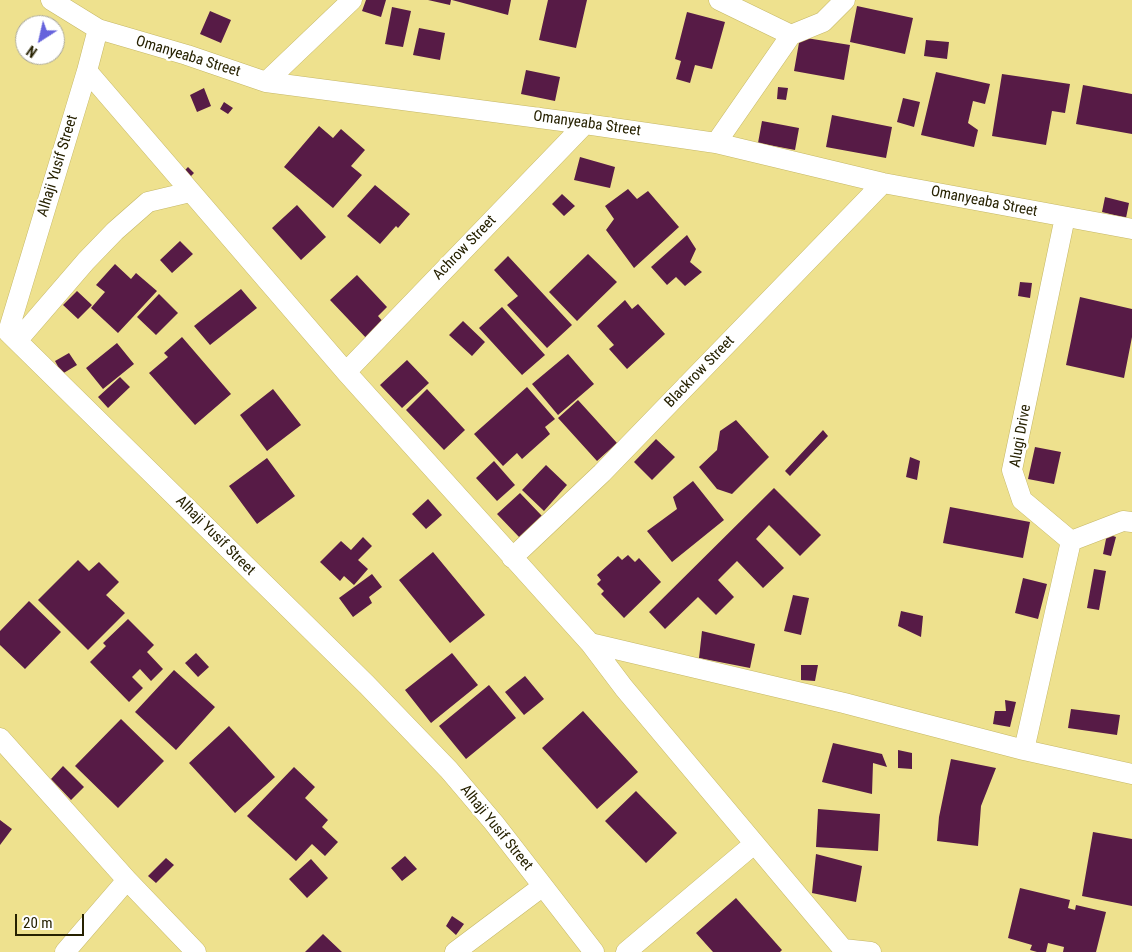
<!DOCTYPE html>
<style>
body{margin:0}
#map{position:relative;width:1132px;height:952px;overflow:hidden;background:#eee18e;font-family:"Roboto Condensed",sans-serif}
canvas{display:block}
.north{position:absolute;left:15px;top:15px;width:50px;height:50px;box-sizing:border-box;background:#fff;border:1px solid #a8a699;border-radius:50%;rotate:215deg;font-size:14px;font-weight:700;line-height:20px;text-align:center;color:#262100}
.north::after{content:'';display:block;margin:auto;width:18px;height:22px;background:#6663dc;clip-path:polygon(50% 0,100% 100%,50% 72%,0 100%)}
.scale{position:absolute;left:15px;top:914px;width:69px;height:22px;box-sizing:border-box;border:2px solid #262100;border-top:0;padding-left:6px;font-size:15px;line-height:18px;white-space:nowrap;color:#262100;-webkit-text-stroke:4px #fff;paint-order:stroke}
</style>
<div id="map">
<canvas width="1132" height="952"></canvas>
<div class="north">N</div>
<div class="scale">20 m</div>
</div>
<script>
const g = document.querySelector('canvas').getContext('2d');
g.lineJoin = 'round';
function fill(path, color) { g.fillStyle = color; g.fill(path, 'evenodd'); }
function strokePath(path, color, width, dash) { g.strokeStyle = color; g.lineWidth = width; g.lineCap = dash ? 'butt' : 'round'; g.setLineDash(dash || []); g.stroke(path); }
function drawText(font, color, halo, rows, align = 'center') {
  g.font = font + ' "Roboto Condensed",sans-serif'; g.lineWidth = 5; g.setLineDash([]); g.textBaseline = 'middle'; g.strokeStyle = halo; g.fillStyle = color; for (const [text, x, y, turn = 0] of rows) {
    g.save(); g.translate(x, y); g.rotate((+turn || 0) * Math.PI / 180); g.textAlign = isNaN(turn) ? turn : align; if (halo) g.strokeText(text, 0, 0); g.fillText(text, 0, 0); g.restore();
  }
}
fill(new Path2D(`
 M 366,0 L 386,0 L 381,17 L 362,11 Z
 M 428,0 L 451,0 L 450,5 Z
 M 452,0 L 511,0 L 508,15 Z
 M 548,0 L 587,0 L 576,48 L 539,40 Z
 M 857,6 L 913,18 L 905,54 L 850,42 Z
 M 392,7 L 411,11 L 403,47 L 385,44 Z
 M 210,11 L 231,20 L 221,43 L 200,34 Z
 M 687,12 L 725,22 L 712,69 L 695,65 L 690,83 L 676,79 L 681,61 L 675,59 Z
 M 419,28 L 445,33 L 440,60 L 413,55 Z
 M 800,37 L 850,45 L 844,80 L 794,71 Z
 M 926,40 L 949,42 L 947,59 L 924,56 Z
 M 526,70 L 560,77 L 555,101 L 521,94 Z
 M 936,72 L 990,84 L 985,104 L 973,101 L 968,123 L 978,130 L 974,147 L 921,135 Z
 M 1002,74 L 1070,84 L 1065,113 L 1052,111 L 1046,145 L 992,136 Z
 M 1083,85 L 1132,94 L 1132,134 L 1076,124 Z
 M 778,87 L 788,88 L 786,100 L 777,99 Z
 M 204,88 L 211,106 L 197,112 L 190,95 Z
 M 903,98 L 920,102 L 914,127 L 897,122 Z
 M 224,102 L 233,108 L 228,114 L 220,109 Z
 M 832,115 L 892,127 L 886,158 L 826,147 Z
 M 762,121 L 799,128 L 795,150 L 758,143 Z
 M 319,126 L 333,138 L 341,129 L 365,150 L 351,166 L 362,175 L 333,208 L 284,167 Z
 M 580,157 L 615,167 L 610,188 L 574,180 Z
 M 188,167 L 194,173 L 185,182 L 179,176 Z
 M 375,185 L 410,214 L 398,228 L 396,226 L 380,244 L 347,216 Z
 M 628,189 L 637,199 L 648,191 L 679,227 L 634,268 L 606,230 L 614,219 L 605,206 Z
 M 562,194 L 575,206 L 564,216 L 552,204 Z
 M 1105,197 L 1129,203 L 1126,218 L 1102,212 Z
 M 297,205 L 326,237 L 301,260 L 272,228 Z
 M 687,235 L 696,249 L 690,262 L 702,272 L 685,286 L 676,277 L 667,285 L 651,267 Z
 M 180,241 L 193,254 L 172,273 L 160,260 Z
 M 588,254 L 617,282 L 577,321 L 549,292 Z
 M 508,256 L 572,325 L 547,348 L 507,305 L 518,296 L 494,270 Z
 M 115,264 L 131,279 L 136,273 L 157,291 L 118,333 L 91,308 L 105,292 L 96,285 Z
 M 357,275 L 387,307 L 378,316 L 385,324 L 368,340 L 330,300 Z
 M 1020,282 L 1032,283 L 1030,298 L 1018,296 Z
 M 241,289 L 257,308 L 210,345 L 194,326 Z
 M 77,291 L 92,305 L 78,319 L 63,305 Z
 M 159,294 L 178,313 L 156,335 L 137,317 Z
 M 1080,297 L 1132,309 L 1132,337 L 1124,378 L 1066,365 Z
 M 625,300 L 632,309 L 638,304 L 665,334 L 627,369 L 609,349 L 614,345 L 597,326 Z
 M 502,307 L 545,355 L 522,375 L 479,328 Z
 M 463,321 L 485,342 L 472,356 L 449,335 Z
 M 182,337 L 231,394 L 195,425 L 149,373 L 168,357 L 164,353 Z
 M 117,343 L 134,364 L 103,389 L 86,368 Z
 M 69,353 L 77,365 L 62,374 L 55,361 Z
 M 568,354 L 594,384 L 558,415 L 532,384 Z
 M 407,360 L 429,383 L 402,408 L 380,385 Z
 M 120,377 L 130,387 L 108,408 L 98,397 Z
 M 527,387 L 555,419 L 545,427 L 550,434 L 522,459 L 517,453 L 503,466 L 474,434 Z
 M 273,389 L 301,425 L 267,451 L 240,415 Z
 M 427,389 L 465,430 L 444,450 L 406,410 Z
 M 578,400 L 617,443 L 597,461 L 558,418 Z
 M 736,420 L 769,457 L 732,494 L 717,489 L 699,467 L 717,450 L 720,431 Z
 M 823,430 L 828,436 L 790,476 L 785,471 Z
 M 656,439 L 675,457 L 652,480 L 634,462 Z
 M 1035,447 L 1061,452 L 1054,484 L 1028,479 Z
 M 910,457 L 920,461 L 917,480 L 906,477 Z
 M 267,458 L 295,496 L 257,524 L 229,486 Z
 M 494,461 L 515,485 L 497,501 L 476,478 Z
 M 546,465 L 567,485 L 544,511 L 522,490 Z
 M 693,481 L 724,520 L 672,562 L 647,531 L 677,509 L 673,497 Z
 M 774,488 L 821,535 L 800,556 L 769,525 L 756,539 L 784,568 L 763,588 L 737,561 L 718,580 L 734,597 L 716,615 L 698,597 L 665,629 L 649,612 Z
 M 520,493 L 542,516 L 520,538 L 497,514 Z
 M 428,499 L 442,515 L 426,529 L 412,514 Z
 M 950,507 L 1030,522 L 1023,558 L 943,543 Z
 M 1107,534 L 1116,537 L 1111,556 L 1103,554 Z
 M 363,537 L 372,546 L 358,560 L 368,569 L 354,585 L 344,576 L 340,581 L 320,562 L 341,541 L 351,550 Z
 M 433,552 L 485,615 L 450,643 L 399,580 Z
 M 628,555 L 635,562 L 639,558 L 661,582 L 624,618 L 601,594 L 604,591 L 597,584 L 601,580 L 597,575 L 618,556 L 622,560 Z
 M 78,560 L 89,571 L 99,562 L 119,582 L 106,595 L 125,613 L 88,650 L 38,600 Z
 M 1094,569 L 1106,571 L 1099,610 L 1087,608 Z
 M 372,574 L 382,587 L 369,597 L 372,603 L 353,617 L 339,598 Z
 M 1023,578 L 1047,584 L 1038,619 L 1015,613 Z
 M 793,595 L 809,598 L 801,635 L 784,631 Z
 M 29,601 L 61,632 L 25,669 L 0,645 L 0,631 Z
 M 901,611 L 923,616 L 921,637 L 898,626 Z
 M 128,619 L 154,645 L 147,652 L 163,669 L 151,681 L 140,669 L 132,677 L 143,688 L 129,702 L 90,662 L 106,646 L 103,643 Z
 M 702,631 L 755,644 L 750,668 L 699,658 Z
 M 196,653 L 209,667 L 198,677 L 185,663 Z
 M 452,653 L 478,685 L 431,723 L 405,690 Z
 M 801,665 L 818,665 L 815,681 L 801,680 Z
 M 174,670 L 215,707 L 176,750 L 135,712 Z
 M 525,676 L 544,699 L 524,715 L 505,692 Z
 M 489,685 L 516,718 L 466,759 L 439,726 Z
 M 1005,700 L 1016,702 L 1010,727 L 993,724 L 995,711 L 1006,711 Z
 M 1071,709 L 1120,715 L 1117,735 L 1068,728 Z
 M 583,711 L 638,772 L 597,809 L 542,748 Z
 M 121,719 L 164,761 L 118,808 L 75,766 Z
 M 229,726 L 275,777 L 235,813 L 189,763 Z
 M 833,743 L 882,754 L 887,767 L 873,763 L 872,794 L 822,782 Z
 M 898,750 L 912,753 L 912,769 L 898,768 Z
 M 951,759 L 996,768 L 981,806 L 978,846 L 937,841 L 939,817 Z
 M 63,766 L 84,787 L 71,800 L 51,779 Z
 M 294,767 L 315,787 L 305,798 L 328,820 L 322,827 L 338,842 L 325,856 L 312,844 L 296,861 L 247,816 Z
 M 636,791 L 677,833 L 646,863 L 605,821 Z
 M 818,809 L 880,814 L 878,851 L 816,847 Z
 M 0,820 L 12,829 L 0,845 Z
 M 1093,832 L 1132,839 L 1132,906 L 1082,896 Z
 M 816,854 L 862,866 L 856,902 L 812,893 Z
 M 405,856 L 417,869 L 402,881 L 391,868 Z
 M 166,858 L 174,865 L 156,883 L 148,876 Z
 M 311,859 L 328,878 L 307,898 L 289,879 Z
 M 1020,888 L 1070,900 L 1068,908 L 1075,910 L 1076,905 L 1106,912 L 1096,952 L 1063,952 L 1064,947 L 1048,943 L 1046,952 L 1037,952 L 1030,950 L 1032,945 L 1008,938 Z
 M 736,898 L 782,950 L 780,952 L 713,952 L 696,933 Z
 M 452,916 L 464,924 L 456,935 L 446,926 Z
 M 323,934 L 342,952 L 305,952 Z`), '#571b46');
const street = new Path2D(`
 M 51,0 L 98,29 L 187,55 L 266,82 L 585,124 L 716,143 L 883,183 L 1132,229
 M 719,0 L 791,35
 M 98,29 L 87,71 L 346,372 L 590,643 L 624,688 L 843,949 L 871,952
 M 87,71 L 8,332 L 367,685 L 449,770 L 494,823 L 594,952
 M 266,82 L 352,0
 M 716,143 L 791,35 L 823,22 L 845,0
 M 17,341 L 86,261 L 115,231 L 148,202 L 190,192
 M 346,372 L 585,124
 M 1071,541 L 1123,521 L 1132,522
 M 512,558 L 602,473 L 883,183
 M 590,643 L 844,703 L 1024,750 L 1132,774
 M 0,738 L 127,880 L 196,952
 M 1024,750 L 1071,541 L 1022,500 L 1012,470 L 1065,217
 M 65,952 L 127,880
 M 455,952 L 543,886
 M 626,952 L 754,844`);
strokePath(street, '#c5b766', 21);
strokePath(street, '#fff', 20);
drawText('15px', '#262100', '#fff', [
 ["Omanyeaba Street",188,57,17],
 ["Omanyeaba Street",587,124,8],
 ["Alhaji Yusif Street",58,166,-73],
 ["Omanyeaba Street",984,202,11],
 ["Achrow Street",465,248,-46],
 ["Blackrow Street",700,372,-46],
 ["Alugi Drive",1021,436,-80],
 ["Alhaji Yusif Street",215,536,45],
 ["Alhaji Yusif Street",496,828,51]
]);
</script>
